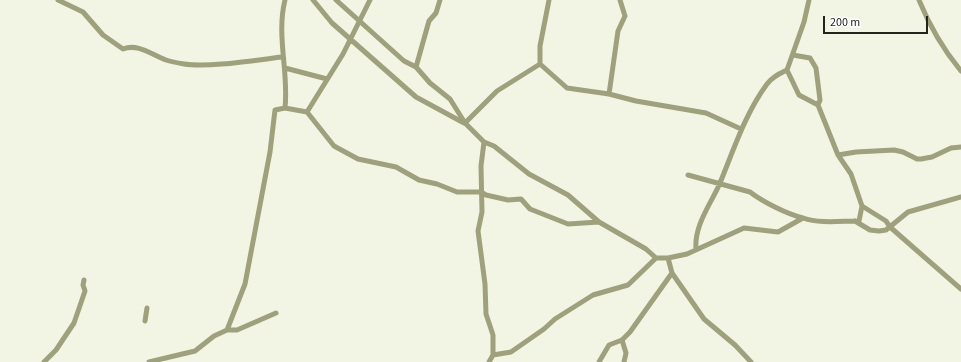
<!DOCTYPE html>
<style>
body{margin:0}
#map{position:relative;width:961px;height:362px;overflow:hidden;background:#f3f5e4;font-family:"Source Sans 3",sans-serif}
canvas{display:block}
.scale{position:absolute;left:823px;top:16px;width:105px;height:18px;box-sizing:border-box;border:2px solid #24241e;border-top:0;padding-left:5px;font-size:12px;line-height:14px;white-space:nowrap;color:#24241e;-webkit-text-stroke:3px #fff;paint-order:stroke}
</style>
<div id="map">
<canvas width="961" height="362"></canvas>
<div class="scale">200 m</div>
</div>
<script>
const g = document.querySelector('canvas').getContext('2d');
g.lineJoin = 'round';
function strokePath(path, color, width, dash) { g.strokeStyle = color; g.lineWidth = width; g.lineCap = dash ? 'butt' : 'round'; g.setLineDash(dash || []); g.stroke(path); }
strokePath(new Path2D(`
 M 58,0 L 83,12 L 103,35 L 123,49 C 138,43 152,55 166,60 C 172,62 178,63 184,64 C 208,68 256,60 282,57
 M 313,0 L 332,23 L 416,97 L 464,123
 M 336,0 L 404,61 L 416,67 L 430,83 L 450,99 L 465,123 L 484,142 L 494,146 L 529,174 L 568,195 L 599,222 L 646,249 L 656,258 L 668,258 L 687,254 L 744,228 L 778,232 L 803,218
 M 919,0 C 930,27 942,48 961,71
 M 793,55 L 810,58 L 816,68 L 820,100 L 818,105 L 838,155 L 851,174 L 862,206 L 886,221 L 890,227 L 961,289
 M 540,64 L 567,88 L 609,94 L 636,101 L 706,113 L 741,129
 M 540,64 L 540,46 L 549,0
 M 416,67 L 429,21 L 436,13 L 440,0
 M 285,68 L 327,79
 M 787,70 L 799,95 L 818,105
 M 609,94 L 618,31 L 625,16 L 620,0
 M 285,108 C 289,72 276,36 285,0
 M 307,112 L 343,54 L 370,0
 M 465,123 L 497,91 L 540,64
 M 484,142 L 481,166 L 482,212 L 478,231 L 485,284 L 486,314 L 493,335 L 493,355 L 489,362
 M 838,155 L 856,152 L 894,150 L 903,152 L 917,159 L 921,159 L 932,157 L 951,148 L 961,147
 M 688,175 L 750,192 C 763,202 787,214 803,218 C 820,224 841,221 859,221 L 862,206
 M 855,221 L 870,230 L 879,231 L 886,230 L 908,212 L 961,197
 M 696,249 C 694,225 711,204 720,183 C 734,149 745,114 767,84 C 772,77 779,74 787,70 L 804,22 L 809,0
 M 668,258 L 672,273 L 704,319 L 735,345 L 751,362
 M 145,321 L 147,308
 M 227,330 L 237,330 L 276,313
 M 622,340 L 626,353 L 624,362
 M 493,355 L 511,352 L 544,329 L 555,319 L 593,295 L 628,285 L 656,258
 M 44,362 L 56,350 L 74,323 L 85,291 L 83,285 L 84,280
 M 149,362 L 195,351 L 214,336 L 227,330 L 245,284 L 270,152 L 275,110 L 285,108 L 307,112 L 334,146 L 358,159 L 396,167 L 419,180 L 437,184 L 457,192 L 481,192 L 486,195 L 508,200 L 521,199 L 530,209 L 568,224 L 599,222
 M 599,362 L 609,345 L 622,340 L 630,332 L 672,273`), '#9ea17b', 5);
</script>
